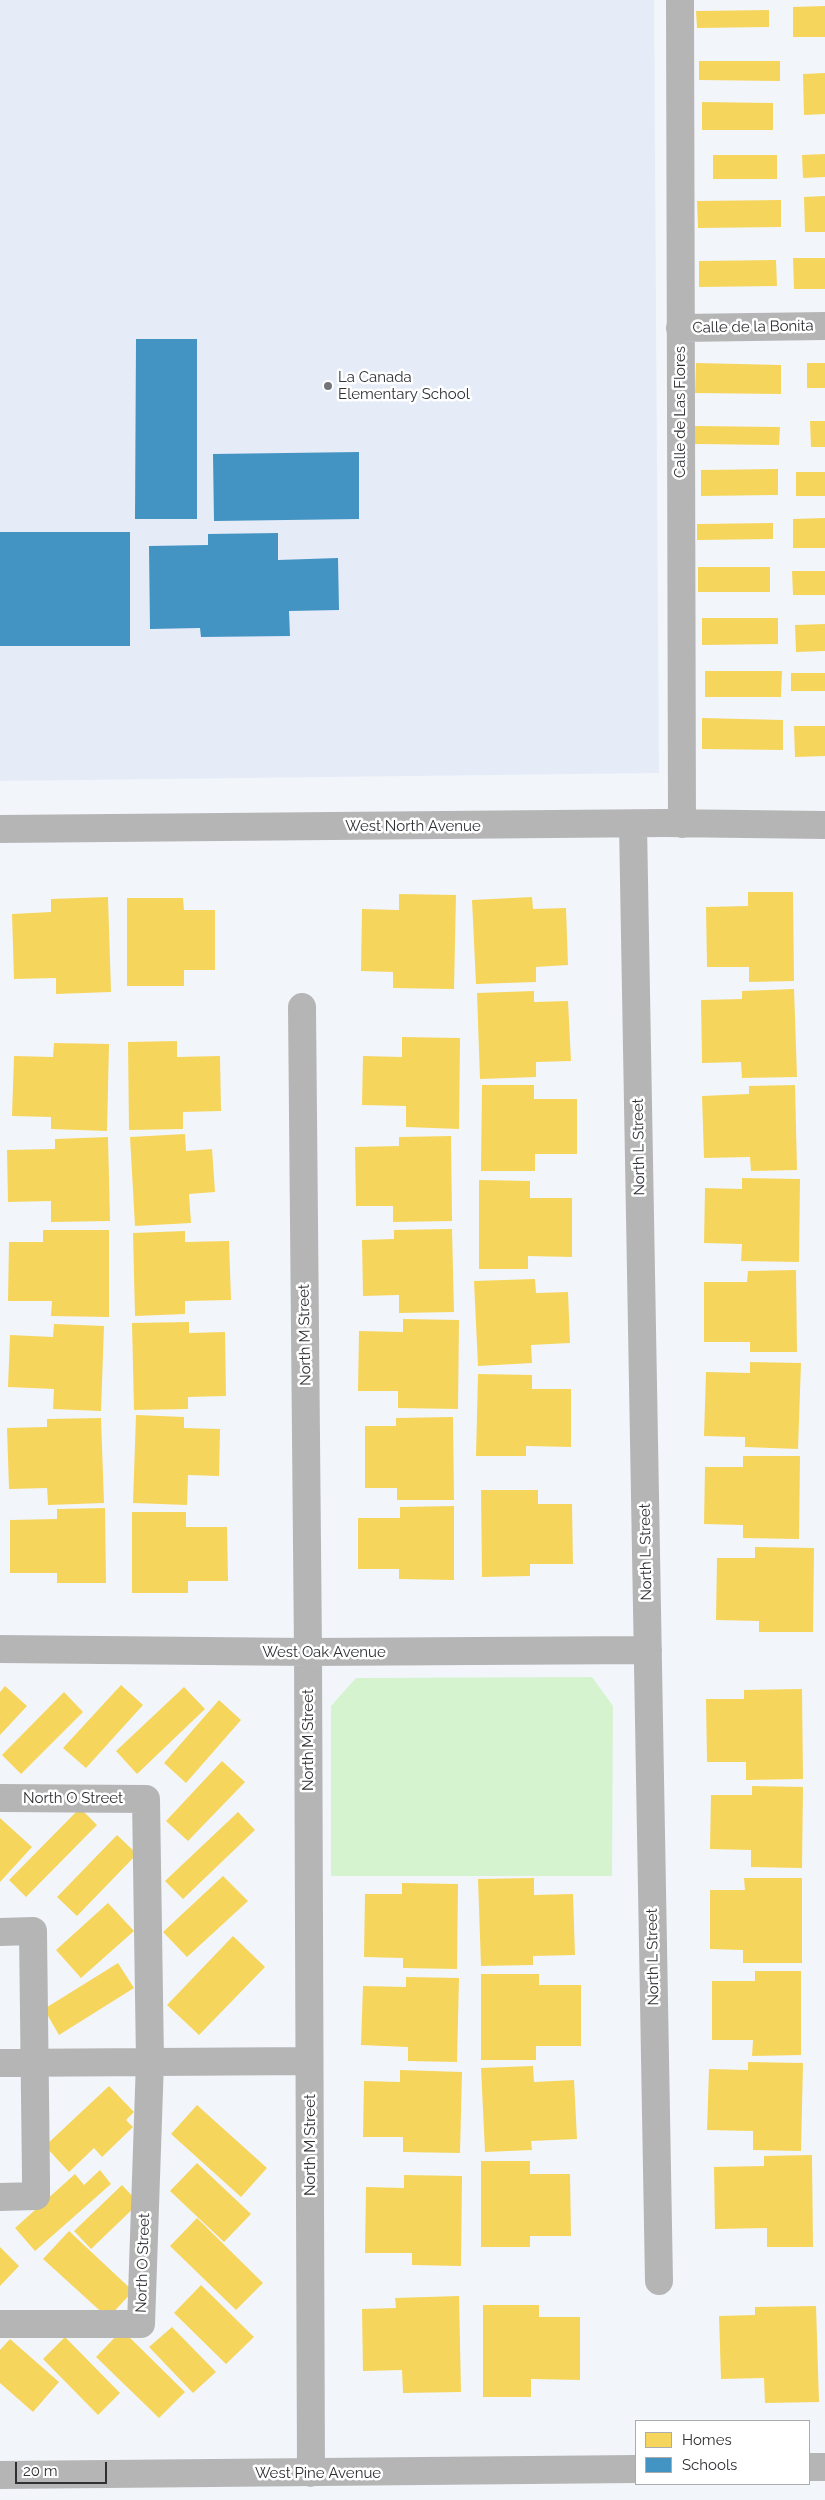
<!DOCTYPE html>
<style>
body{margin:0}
#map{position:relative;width:825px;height:2500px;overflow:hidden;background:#f2f6fb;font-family:Raleway,sans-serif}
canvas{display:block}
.legend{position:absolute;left:635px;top:2420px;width:175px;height:65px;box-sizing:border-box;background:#fff;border:1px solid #abacae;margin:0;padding:6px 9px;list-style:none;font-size:15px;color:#2e3034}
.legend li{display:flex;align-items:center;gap:10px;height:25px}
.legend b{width:25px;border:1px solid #abacae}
.scale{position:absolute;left:15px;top:2462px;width:92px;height:22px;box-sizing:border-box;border:2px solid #2e3034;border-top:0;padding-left:6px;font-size:15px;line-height:18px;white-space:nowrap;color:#2e3034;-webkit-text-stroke:4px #fff;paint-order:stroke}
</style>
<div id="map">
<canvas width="825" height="2500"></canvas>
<ul class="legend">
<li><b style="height:14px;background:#f6d55c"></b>Homes</li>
<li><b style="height:14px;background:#4393c3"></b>Schools</li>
</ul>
<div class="scale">20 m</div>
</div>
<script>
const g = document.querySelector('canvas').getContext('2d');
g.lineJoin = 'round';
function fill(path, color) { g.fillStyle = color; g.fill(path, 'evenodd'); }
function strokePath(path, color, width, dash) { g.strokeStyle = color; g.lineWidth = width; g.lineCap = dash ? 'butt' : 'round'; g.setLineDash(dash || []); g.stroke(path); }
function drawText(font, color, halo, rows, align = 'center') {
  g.font = font + ' Raleway,sans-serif'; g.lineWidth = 5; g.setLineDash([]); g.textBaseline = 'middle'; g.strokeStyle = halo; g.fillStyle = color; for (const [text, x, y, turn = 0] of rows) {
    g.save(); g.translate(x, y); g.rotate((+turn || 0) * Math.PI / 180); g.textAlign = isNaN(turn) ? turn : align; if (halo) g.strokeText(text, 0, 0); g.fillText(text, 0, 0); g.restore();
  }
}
fill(new Path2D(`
 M 0,0 L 654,0 L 659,773 L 0,781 Z`), '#e5ecf8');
fill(new Path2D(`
 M 592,1677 L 613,1706 L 612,1876 L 331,1876 L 331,1706 L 356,1678 Z`), '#d5f3ce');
fill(new Path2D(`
 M 825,6 L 825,37 L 793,37 L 793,7 Z
 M 769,10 L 769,27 L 697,28 L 696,11 Z
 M 699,61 L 780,61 L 780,81 L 699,80 Z
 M 825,73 L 825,114 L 804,115 L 803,74 Z
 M 702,102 L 773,103 L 773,130 L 702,130 Z
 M 825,154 L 825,177 L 803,178 L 802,155 Z
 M 713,155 L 777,155 L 777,179 L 713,179 Z
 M 825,196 L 825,232 L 805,232 L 804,197 Z
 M 781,200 L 781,227 L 698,228 L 697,201 Z
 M 793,258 L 825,258 L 825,289 L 794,289 Z
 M 776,260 L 777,286 L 699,287 L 699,261 Z
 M 696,363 L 781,365 L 781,394 L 695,393 Z
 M 807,363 L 825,363 L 825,388 L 807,388 Z
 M 810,421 L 825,421 L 825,447 L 811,447 Z
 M 694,426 L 780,427 L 779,445 L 694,444 Z
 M 778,469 L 778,495 L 701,496 L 701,470 Z
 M 796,472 L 825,472 L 825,496 L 796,496 Z
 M 825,518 L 825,548 L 793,548 L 793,519 Z
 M 773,523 L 773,539 L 697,540 L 697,524 Z
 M 698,567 L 770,567 L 770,592 L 698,592 Z
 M 792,571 L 825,571 L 825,595 L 793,595 Z
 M 702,618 L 778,618 L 778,644 L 702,645 Z
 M 825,624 L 825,651 L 796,652 L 795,625 Z
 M 705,671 L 782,671 L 781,697 L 705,697 Z
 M 791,673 L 825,673 L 825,691 L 791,691 Z
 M 702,718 L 783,720 L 783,750 L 702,749 Z
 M 794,726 L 825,726 L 825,756 L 795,757 Z
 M 748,892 L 793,892 L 794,981 L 749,982 L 749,967 L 707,967 L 706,907 L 748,906 Z
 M 399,894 L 456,895 L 454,989 L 393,988 L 393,972 L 361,971 L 362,909 L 399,910 Z
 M 108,897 L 111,992 L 56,994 L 56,978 L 14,979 L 12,914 L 51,912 L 51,899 Z
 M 532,897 L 533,909 L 566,908 L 568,965 L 536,967 L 536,982 L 476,984 L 472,900 Z
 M 127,898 L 183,898 L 184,910 L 215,910 L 215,970 L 184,970 L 184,986 L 127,986 Z
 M 794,989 L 797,1077 L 742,1078 L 741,1062 L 702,1063 L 701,1000 L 742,999 L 742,991 Z
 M 534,991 L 534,1002 L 568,1001 L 571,1061 L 536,1062 L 536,1077 L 480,1079 L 477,993 Z
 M 402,1037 L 460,1038 L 459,1129 L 406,1127 L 406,1106 L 362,1105 L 363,1056 L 402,1057 Z
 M 177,1041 L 177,1057 L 220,1056 L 221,1111 L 183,1112 L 183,1129 L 129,1130 L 128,1042 Z
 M 54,1043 L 109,1044 L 107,1131 L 51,1129 L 51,1117 L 12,1116 L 14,1056 L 53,1057 Z
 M 482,1085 L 534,1085 L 534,1099 L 577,1099 L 577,1154 L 535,1154 L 535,1171 L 481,1171 Z
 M 795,1085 L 797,1170 L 751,1171 L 750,1157 L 704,1158 L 702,1096 L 749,1094 L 749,1086 Z
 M 185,1134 L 186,1151 L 212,1149 L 215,1192 L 189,1194 L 191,1223 L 135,1226 L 130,1137 Z
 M 451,1136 L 452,1221 L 393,1222 L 393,1206 L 356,1206 L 355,1147 L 399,1146 L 399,1137 Z
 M 108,1137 L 110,1221 L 51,1222 L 51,1201 L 8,1202 L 7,1150 L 55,1149 L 55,1139 Z
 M 742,1178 L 800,1179 L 799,1262 L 741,1261 L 742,1244 L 704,1243 L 705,1188 L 742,1189 Z
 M 479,1180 L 530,1181 L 530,1198 L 572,1198 L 572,1257 L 528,1256 L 528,1269 L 479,1269 Z
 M 452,1229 L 454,1312 L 399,1313 L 399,1295 L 363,1296 L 362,1240 L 394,1239 L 394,1230 Z
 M 43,1230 L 109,1230 L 109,1317 L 51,1316 L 52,1301 L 8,1301 L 9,1242 L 43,1242 Z
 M 185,1231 L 185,1242 L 229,1241 L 231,1300 L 185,1301 L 185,1314 L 135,1316 L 133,1233 Z
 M 796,1270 L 797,1352 L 750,1352 L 750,1342 L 704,1342 L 704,1282 L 747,1282 L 748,1271 Z
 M 535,1279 L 536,1293 L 568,1292 L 570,1343 L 531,1345 L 532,1363 L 478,1366 L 474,1281 Z
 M 403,1319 L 459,1320 L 458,1409 L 398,1408 L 398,1391 L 358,1391 L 359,1331 L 403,1332 Z
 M 189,1322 L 189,1333 L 225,1332 L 226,1396 L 188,1397 L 188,1409 L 134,1410 L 132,1323 Z
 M 54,1324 L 104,1326 L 101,1411 L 53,1409 L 54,1389 L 8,1387 L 10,1335 L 53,1337 Z
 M 750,1362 L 801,1363 L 798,1449 L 745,1447 L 745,1437 L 704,1436 L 706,1372 L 750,1373 Z
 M 478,1374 L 532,1375 L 532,1389 L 571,1389 L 571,1447 L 526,1446 L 526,1456 L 476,1456 Z
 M 136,1415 L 184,1417 L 184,1428 L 220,1429 L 219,1476 L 188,1475 L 187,1505 L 133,1503 Z
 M 453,1417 L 454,1500 L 397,1500 L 397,1488 L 365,1488 L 365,1426 L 396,1426 L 396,1418 Z
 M 101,1418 L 104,1503 L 48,1505 L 47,1488 L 9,1489 L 7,1428 L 47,1427 L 47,1419 Z
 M 743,1456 L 800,1456 L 799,1539 L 743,1538 L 743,1525 L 704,1524 L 705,1467 L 743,1467 Z
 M 481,1490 L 538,1490 L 538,1504 L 572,1504 L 573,1564 L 530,1564 L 530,1576 L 482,1577 Z
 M 454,1506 L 454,1580 L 399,1579 L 399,1569 L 358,1569 L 358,1518 L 400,1518 L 400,1507 Z
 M 105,1508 L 106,1583 L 57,1583 L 57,1573 L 10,1573 L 10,1520 L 57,1519 L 57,1509 Z
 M 132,1512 L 186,1512 L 186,1527 L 227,1527 L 228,1581 L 188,1581 L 188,1593 L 132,1593 Z
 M 755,1547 L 814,1548 L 813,1632 L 759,1632 L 759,1621 L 716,1620 L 717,1558 L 755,1558 Z
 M 121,1685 L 143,1705 L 86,1768 L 63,1748 Z
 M 5,1686 L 27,1706 L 0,1735 L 0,1692 Z
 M 184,1687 L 205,1709 L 137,1774 L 116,1751 Z
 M 802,1689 L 803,1779 L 746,1780 L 746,1762 L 707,1762 L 706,1699 L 744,1699 L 744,1690 Z
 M 64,1692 L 83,1712 L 21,1774 L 2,1755 Z
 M 219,1700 L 241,1720 L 186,1783 L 164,1763 Z
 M 222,1761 L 245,1782 L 188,1841 L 166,1821 Z
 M 752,1786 L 803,1787 L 802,1868 L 751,1867 L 751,1850 L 710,1849 L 711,1795 L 752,1795 Z
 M 80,1808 L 97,1825 L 26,1897 L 9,1880 Z
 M 238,1812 L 255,1830 L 183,1899 L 165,1881 Z
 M 0,1818 L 32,1847 L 0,1882 Z
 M 117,1835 L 137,1854 L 77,1916 L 57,1897 Z
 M 223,1876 L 248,1901 L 187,1957 L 163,1932 Z
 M 534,1878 L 534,1895 L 573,1894 L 575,1955 L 533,1956 L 533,1965 L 481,1966 L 478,1879 Z
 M 744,1878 L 802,1878 L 802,1963 L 743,1963 L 743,1950 L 710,1949 L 710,1890 L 745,1890 Z
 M 402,1883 L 458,1884 L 457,1969 L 403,1968 L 403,1958 L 364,1957 L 365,1894 L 402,1894 Z
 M 108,1903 L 134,1931 L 81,1978 L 56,1950 Z
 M 233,1936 L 265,1967 L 199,2035 L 167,2005 Z
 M 118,1963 L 134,1988 L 59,2035 L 44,2009 Z
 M 755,1971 L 801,1971 L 801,2055 L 752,2056 L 753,2040 L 712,2040 L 712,1981 L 755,1981 Z
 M 481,1974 L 539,1974 L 539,1985 L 581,1985 L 581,2046 L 536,2046 L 536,2060 L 481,2060 Z
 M 406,1977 L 459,1978 L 457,2062 L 408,2061 L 408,2047 L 361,2045 L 363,1986 L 406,1987 Z
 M 748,2062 L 803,2063 L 801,2151 L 753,2150 L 753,2131 L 707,2130 L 709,2069 L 748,2070 Z
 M 533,2066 L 534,2082 L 574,2080 L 577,2139 L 531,2141 L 532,2150 L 485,2152 L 481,2068 Z
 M 400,2070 L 462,2072 L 460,2153 L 403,2152 L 403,2137 L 363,2137 L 364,2081 L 400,2082 Z
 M 109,2086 L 134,2112 L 126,2120 L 133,2127 L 102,2157 L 94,2148 L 69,2172 L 45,2146 Z
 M 197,2105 L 267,2168 L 241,2197 L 171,2134 Z
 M 812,2155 L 813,2247 L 767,2247 L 767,2228 L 715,2229 L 714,2167 L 764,2166 L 764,2156 Z
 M 481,2161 L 530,2161 L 530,2174 L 570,2174 L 571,2236 L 530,2236 L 530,2247 L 481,2247 Z
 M 197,2163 L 251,2214 L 224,2242 L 170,2191 Z
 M 100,2170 L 111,2184 L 35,2251 L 15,2228 L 75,2174 L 84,2185 Z
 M 404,2175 L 462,2176 L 461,2266 L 412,2265 L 412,2253 L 365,2253 L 366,2187 L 404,2188 Z
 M 122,2185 L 139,2203 L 91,2249 L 74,2231 Z
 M 197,2218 L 263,2283 L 236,2310 L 170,2246 Z
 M 69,2231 L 133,2291 L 108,2318 L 43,2259 Z
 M 0,2247 L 19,2266 L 0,2286 Z
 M 201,2285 L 254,2337 L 226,2364 L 174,2313 Z
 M 459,2296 L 461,2392 L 403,2393 L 402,2370 L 363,2371 L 362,2309 L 396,2308 L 395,2298 Z
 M 483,2305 L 539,2305 L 539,2317 L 580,2317 L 580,2380 L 531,2379 L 531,2397 L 483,2397 Z
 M 816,2306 L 819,2402 L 765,2403 L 764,2378 L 721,2379 L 719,2316 L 755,2315 L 755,2307 Z
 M 172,2327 L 216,2372 L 193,2393 L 149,2347 Z
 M 122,2330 L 185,2392 L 159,2418 L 96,2357 Z
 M 65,2337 L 120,2393 L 98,2415 L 43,2359 Z
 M 10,2339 L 59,2382 L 33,2412 L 0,2383 L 0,2350 Z`), '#f6d55c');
fill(new Path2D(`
 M 136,339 L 197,339 L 197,519 L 135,519 Z
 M 359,452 L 359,519 L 214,521 L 213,454 Z
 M 0,532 L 130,532 L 130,646 L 0,646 Z
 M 278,533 L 278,560 L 338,558 L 339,610 L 289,611 L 290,636 L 201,637 L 200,628 L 150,629 L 149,546 L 208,545 L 208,534 Z`), '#4393c3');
strokePath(new Path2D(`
 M 680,0 L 682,824
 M 680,328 L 825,326
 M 633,824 L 659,2281
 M 0,829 L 664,823 L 825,825
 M 302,1007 L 308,1652 L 311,2473
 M 0,1649 L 308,1652 L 648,1650
 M 0,1798 L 146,1799 L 150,2061 L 141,2324 L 0,2324
 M 0,1932 L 33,1931 L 36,2178 L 36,2196 L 0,2197
 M 0,2063 L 309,2061
 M 809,2467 L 825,2467
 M 0,2475 L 636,2469`), '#b6b5b6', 28);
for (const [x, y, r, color] of [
 [328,386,5,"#73757a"]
]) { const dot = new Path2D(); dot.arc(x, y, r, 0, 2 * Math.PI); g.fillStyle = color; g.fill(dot); strokePath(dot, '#fff', 2); }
drawText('15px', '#2e3034', '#fff', [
 ["Calle de la Bonita",753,327,-1],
 ["Calle de Las Flores",680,412,-90],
 ["West North Avenue",413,826],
 ["North L Street",639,1147,-91],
 ["North M Street",305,1335,-91],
 ["North L Street",646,1552,-91],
 ["West Oak Avenue",324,1652],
 ["North M Street",308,1740,-90],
 ["North O Street",73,1798],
 ["North L Street",653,1957,-91],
 ["North M Street",310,2145,-90],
 ["North O Street",143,2263,-88],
 ["West Pine Avenue",318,2473]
]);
drawText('15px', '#2e3034', '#fff', [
 ["La Canada",338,377],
 ["Elementary School",338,394]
], 'left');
</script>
